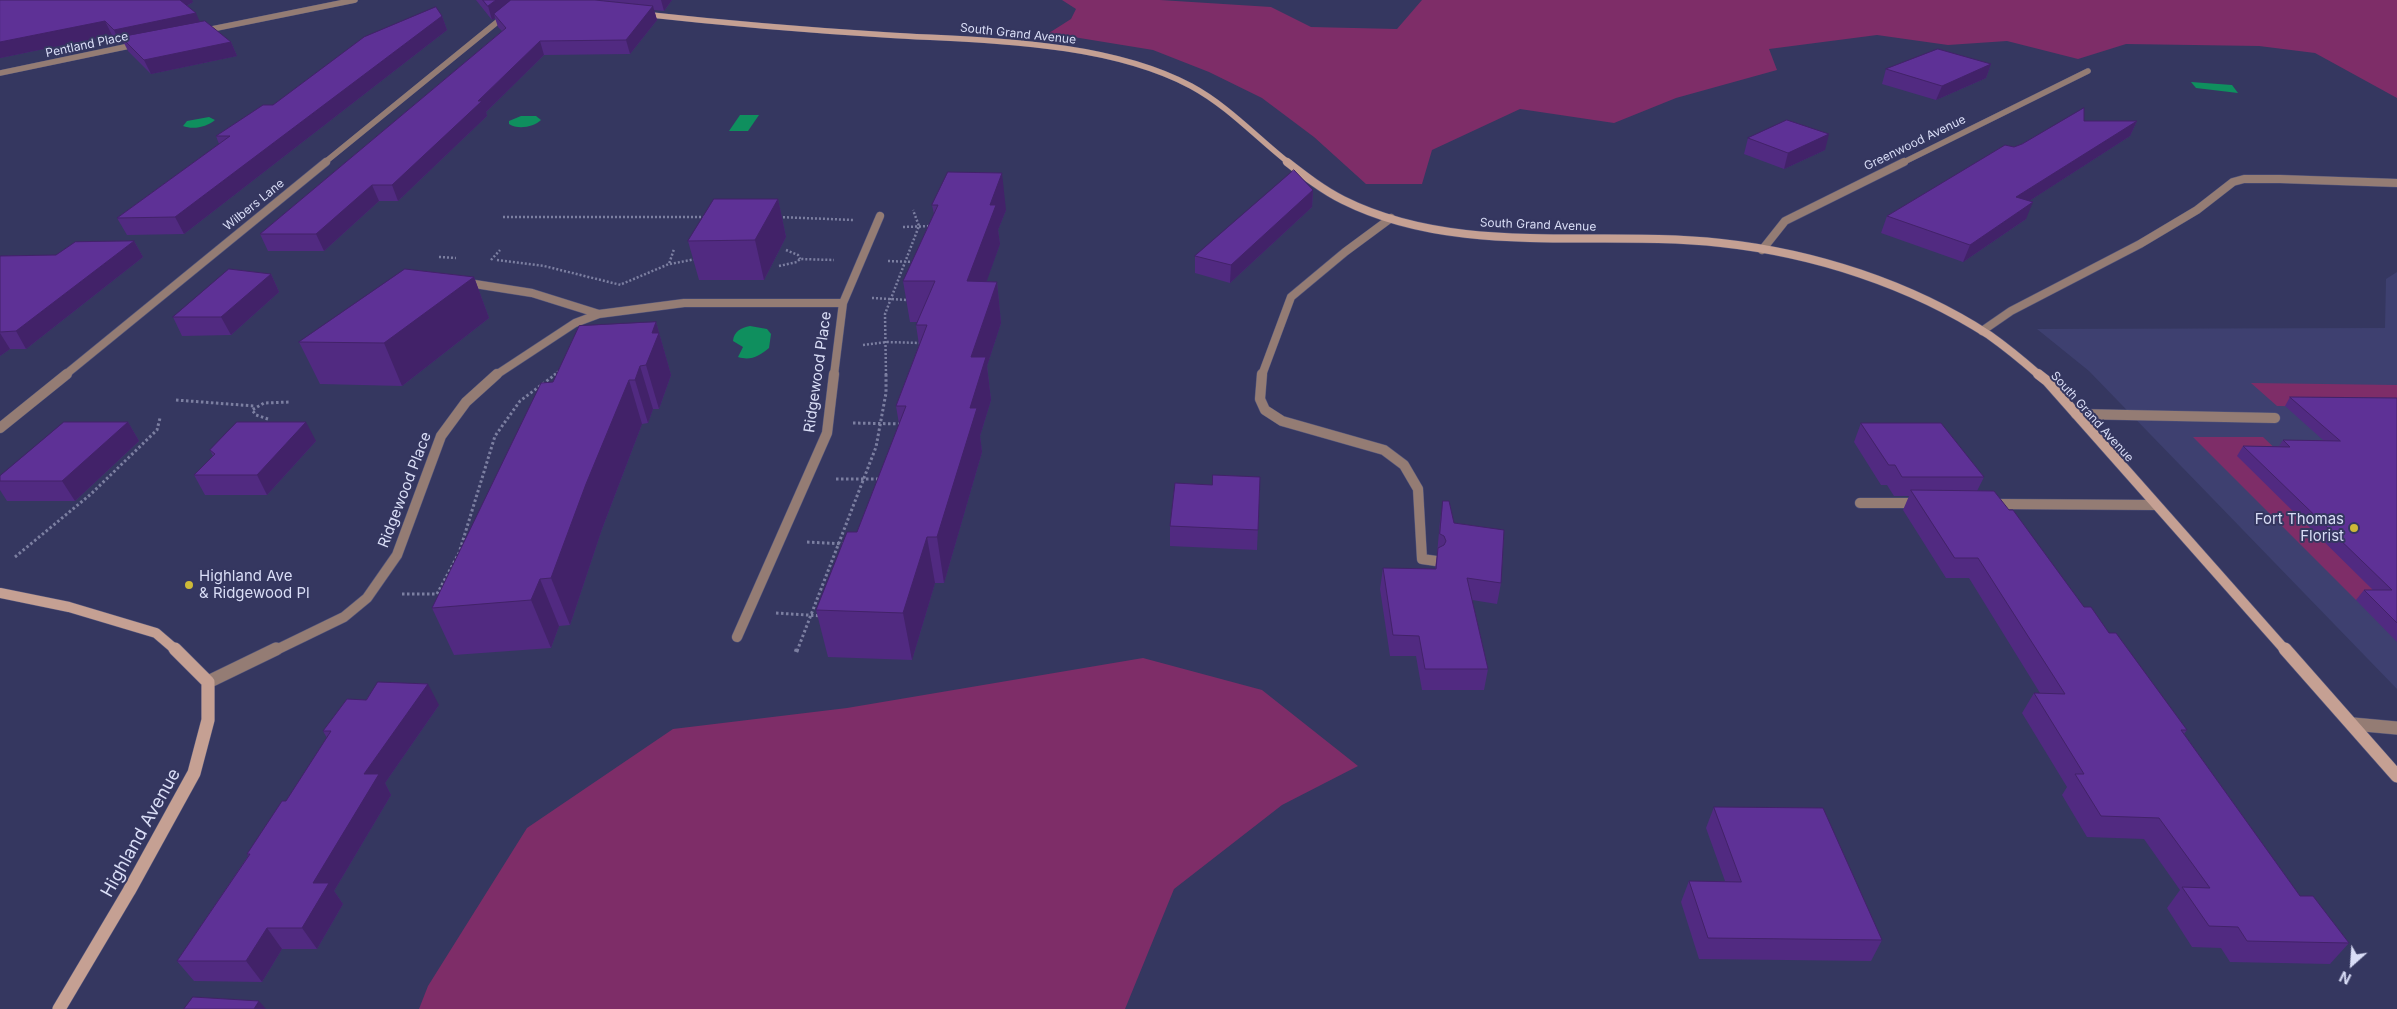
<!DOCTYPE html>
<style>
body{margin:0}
#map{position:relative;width:2397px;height:1009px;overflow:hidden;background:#353760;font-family:Inter,sans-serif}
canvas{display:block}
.north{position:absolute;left:2327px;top:939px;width:50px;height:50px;-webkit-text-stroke:4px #353760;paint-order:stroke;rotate:206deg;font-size:14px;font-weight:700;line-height:20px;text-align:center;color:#d9ddf6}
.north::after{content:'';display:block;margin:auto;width:18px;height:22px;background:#d9ddf6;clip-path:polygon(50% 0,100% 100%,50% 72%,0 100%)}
</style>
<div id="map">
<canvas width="2397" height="1009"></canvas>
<div class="north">N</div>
</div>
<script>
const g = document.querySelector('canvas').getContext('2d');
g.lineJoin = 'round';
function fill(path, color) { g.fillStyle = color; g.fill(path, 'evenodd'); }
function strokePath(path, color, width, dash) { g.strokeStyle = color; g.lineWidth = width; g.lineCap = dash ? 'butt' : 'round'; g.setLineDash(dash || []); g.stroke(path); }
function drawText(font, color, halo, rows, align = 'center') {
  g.font = font + ' Inter,sans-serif'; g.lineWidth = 4; g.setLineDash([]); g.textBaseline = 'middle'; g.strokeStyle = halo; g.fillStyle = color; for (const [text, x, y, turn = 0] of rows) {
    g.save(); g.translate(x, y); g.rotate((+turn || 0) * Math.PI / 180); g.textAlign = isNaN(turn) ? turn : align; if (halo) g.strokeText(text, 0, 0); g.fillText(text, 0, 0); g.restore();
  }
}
fill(new Path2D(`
 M 2397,272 L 2397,689 L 2089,371 L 2037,329 L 2385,328 L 2386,279 Z`), '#3e4070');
fill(new Path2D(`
 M 1062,0 L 1160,0 L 1271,7 L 1311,27 L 1397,29 L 1422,0 L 2397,0 L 2397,98 L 2315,53 L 2259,46 L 2126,44 L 2078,59 L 2007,41 L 1948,45 L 1877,35 L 1769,49 L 1777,70 L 1676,98 L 1614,123 L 1520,109 L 1432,150 L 1422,184 L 1366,184 L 1314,137 L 1262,98 L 1209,72 L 1153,50 L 1049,33 L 1071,19 L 1076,9 Z
 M 2251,383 L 2397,385 L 2397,408 L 2277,406 Z
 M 2193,437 L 2263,437 L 2284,457 L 2384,601 L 2356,600 Z
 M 1143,658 L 1262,690 L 1358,766 L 1282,805 L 1174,889 L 1125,1009 L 419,1009 L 428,986 L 527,828 L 673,729 L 847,708 Z`), '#7e2d68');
fill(new Path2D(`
 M 2191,82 L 2232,85 L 2238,93 L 2196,88 Z
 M 740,115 L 759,115 L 748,131 L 729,131 Z
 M 521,116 L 536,116 L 541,120 C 534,127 518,130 509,124 L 509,121 Z
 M 209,117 L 215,120 C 207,127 193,130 183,126 L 187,121 Z
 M 750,326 L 767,329 L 771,334 L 769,348 C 759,356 751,361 738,357 L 743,347 L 733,341 C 734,331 741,328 750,326 Z`), '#0f8f5e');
const laneFar2 = new Path2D(`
 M 1982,331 L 2011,311 L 2140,244 L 2197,210 L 2233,182 L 2244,179 L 2280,179 L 2397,183
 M 1262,375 L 1291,297 L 1345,252 L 1391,218`);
const laneFar1 = new Path2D(`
 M 1262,374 L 1260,399 L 1265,410 L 1282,421 L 1384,450 L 1404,465 L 1418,489 L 1422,559 L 1436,561
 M 2076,414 L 2275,418
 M 1860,503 L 1918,503
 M 1992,504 L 2156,505`);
const lane = new Path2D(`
 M 2353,724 L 2397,728`);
const streetFar3 = new Path2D(`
 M 202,31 L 355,0
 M 0,73 L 139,44
 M 324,163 L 507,14
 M 1902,163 L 2088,71`);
const streetFar2 = new Path2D(`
 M 1762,250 L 1785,221 L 1904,162
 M 462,282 L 532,293 L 599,314
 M 65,375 L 326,162
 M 496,375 L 575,323 L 599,314 L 684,303 L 843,303
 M 834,375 L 843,303 L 880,216`);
const streetFar1 = new Path2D(`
 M 0,428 L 67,374
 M 737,637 L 827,433 L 834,374
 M 274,651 L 344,617 L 367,598 L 397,555 L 441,436 L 466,402 L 497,374`);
const street = new Path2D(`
 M 208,682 L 276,649`);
const secondaryFar3 = new Path2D(`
 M 642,14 C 723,23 805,30 887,35 C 983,41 1104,40 1191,86 C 1228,106 1256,137 1289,163`);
const secondaryFar2 = new Path2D(`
 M 1287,162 C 1305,176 1323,190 1343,200 C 1459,258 1597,229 1721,243 C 1814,253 1910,284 1989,335 C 2006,347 2023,361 2039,375`);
const secondaryFar1 = new Path2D(`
 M 2038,374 L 2047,381 L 2286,651
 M 0,593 L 69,607 L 156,633 L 177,651`);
const secondary = new Path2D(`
 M 2285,649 L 2397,776
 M 59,1009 L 129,891 L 194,773 L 208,720 L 208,682 L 175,649`);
strokePath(laneFar2, '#53557b', 9);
strokePath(laneFar1, '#53557b', 11);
strokePath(lane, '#53557b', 14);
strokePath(streetFar3, '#53557b', 6);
strokePath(streetFar2, '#53557b', 9);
strokePath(streetFar1, '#53557b', 11);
strokePath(street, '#53557b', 14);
strokePath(secondaryFar3, '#53557b', 6);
strokePath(secondaryFar2, '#53557b', 9);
strokePath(secondaryFar1, '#53557b', 11);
strokePath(secondary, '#53557b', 14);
strokePath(new Path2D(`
 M 503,217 L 705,217
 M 779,217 L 853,220
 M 903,227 L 932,226
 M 786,250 L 798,255 L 800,259
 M 439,257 L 456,258
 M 491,260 L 500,250
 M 497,260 L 544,266 L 621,285
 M 888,261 L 914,262
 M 670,264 L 696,259
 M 779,266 L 797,262 L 800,259 L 834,260
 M 622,284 L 669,264 L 674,249
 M 872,298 L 908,300
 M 863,345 L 886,342 L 921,343
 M 554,375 L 562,369
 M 886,375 L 885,314 L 919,226 L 913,210`), '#7c7fa1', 2.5, [2, 2]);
strokePath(new Path2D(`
 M 176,400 L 254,406
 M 268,419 L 256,415 L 252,410 L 264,403 L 291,402
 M 853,423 L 902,424
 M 836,479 L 879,479
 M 807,542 L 846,544
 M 15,557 L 91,494 L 157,430 L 160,418
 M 402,594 L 437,594 L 459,553 L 495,436 L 520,401 L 556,374
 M 776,613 L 822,616
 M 797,651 L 876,447 L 886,393 L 886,374`), '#7c7fa1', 3, [2.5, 2.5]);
strokePath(new Path2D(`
 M 796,652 L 797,649`), '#7c7fa1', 4.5, [3, 3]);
strokePath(laneFar2, '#947c74', 8);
strokePath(laneFar1, '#947c74', 10);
strokePath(lane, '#947c74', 13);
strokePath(streetFar3, '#947c74', 5.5);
strokePath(streetFar2, '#947c74', 8);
strokePath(streetFar1, '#947c74', 10);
strokePath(street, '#947c74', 13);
strokePath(secondaryFar3, '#c5a093', 5.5);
strokePath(secondaryFar2, '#c5a093', 8);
strokePath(secondaryFar1, '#c5a093', 10);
strokePath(secondary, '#c5a093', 13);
fill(new Path2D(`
 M 0,0 L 193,2 L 187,6 L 200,22 L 231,42 L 237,56 L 151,74 L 128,51 L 124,43 L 120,43 L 112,35 L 0,58 Z
 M 476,0 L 672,0 L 664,11 L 654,10 L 657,20 L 630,54 L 544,55 L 486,112 L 487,116 L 398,201 L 379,201 L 324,251 L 268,251 L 260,234 L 502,31 L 498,27 L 495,18 L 492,20 Z
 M 442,16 L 447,30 L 184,234 L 127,235 L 117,218 L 219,144 L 216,136 L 273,105 Z
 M 1991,64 L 1986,78 L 1936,100 L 1882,84 L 1886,69 Z
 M 2084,121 L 2137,121 L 2130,136 L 2029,201 L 2026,219 L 1963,262 L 1881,233 L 1887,216 L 2014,147 Z
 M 1748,138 L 1825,150 L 1784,169 L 1744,154 Z
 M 1313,190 L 1312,207 L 1230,283 L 1195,273 L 1195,256 Z
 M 778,199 L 786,237 L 764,280 L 699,280 L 688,241 Z
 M 932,205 L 1006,210 L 998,230 L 1000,244 L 986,282 L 997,282 L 1001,323 L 987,366 L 991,400 L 980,436 L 982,452 L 944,583 L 935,583 L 912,660 L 828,657 L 816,610 L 857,532 L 899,424 L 896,406 L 919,345 L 916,325 L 918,322 L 910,322 L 903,281 L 934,214 Z
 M 134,241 L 143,257 L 26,349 L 10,349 L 0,356 L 0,256 L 56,255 Z
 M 271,274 L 279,292 L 231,335 L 182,336 L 173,317 Z
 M 474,277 L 489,318 L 402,386 L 320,384 L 299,342 Z
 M 656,322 L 671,375 L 659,409 L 653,409 L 648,423 L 642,424 L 602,529 L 570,625 L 559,626 L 551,648 L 454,655 L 432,608 L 553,382 Z
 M 2290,397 L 2397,398 L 2397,642 L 2356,600 L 2364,590 L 2373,590 L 2237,456 L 2243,446 L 2279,446 L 2283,440 L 2323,440 L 2285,406 Z
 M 128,422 L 139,441 L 75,501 L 7,501 L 0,490 L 0,476 Z
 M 1861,423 L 1984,477 L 1977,491 L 2084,607 L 2109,633 L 2187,730 L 2184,734 L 2300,896 L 2349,943 L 2330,964 L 2230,962 L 2221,948 L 2192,947 L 2167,908 L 2180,890 L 2144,839 L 2087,837 L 2062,795 L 2067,787 L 2022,713 L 2034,693 L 2040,693 L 1969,578 L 1946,578 L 1903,510 L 1909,496 L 1894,496 L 1887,485 L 1881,485 L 1854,442 Z
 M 316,441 L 267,495 L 205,495 L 194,475 L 213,456 L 210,450 Z
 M 1260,477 L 1257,550 L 1170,546 L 1170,526 Z
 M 1443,501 L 1454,523 L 1501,583 L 1497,604 L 1472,600 L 1488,669 L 1484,690 L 1422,690 L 1416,656 L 1390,656 L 1380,589 L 1383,568 L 1435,569 L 1437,554 L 1440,521 Z
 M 439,705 L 385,783 L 391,795 L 334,891 L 343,904 L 317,949 L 282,949 L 262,982 L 194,981 L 177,961 L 248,856 L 247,854 L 286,801 L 327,738 L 323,731 Z
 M 1714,807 L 1882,940 L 1871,961 L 1699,959 L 1681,902 L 1689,881 L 1725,881 L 1706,828 Z`), '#512a81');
fill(new Path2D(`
 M 177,0 L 192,0 L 193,2 L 181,9 Z
 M 496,0 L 513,0 L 494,14 L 495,18 L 492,20 L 488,6 Z
 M 661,0 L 672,0 L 664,11 Z
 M 653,6 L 657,20 L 630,54 L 626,40 Z
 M 196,13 L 202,27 L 121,37 L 124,43 L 120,43 L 114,30 Z
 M 442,16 L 447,30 L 184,234 L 175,217 Z
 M 105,21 L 112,35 L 0,58 L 0,42 Z
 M 540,41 L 544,55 L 486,112 L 487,116 L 398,201 L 392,185 Z
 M 231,42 L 237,56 L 151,74 L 144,60 Z
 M 1991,64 L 1986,78 L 1936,100 L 1942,86 Z
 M 2137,121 L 2130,136 L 2009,214 L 2016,197 Z
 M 1829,134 L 1825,150 L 1784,169 L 1788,153 Z
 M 1002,173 L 1006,210 L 998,230 L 1000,244 L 972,322 L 967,281 L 990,205 Z
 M 372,185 L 379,201 L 324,251 L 316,234 Z
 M 1313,190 L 1312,207 L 1230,283 L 1231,265 Z
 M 778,199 L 786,237 L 764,280 L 755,240 Z
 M 2033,202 L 2026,219 L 1963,262 L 1970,245 Z
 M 134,241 L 143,257 L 26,349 L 16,331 Z
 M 271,274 L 279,292 L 231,335 L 221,317 Z
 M 474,277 L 489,318 L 402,386 L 384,343 Z
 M 997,282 L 1001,323 L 987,366 L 991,400 L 980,436 L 982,452 L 944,583 L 937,537 L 970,408 L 971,357 Z
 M 656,322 L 671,375 L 659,409 L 646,365 L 652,333 Z
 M 0,333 L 10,349 L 0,356 Z
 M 640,366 L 653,409 L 648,423 L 635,380 Z
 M 629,380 L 642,424 L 602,529 L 570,625 L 551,578 L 586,484 Z
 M 128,422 L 139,441 L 75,501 L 62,481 Z
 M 306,422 L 316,441 L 267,495 L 257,475 Z
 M 927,537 L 935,583 L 912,660 L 903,613 Z
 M 540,579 L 559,626 L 551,648 L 531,600 Z
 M 428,684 L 439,705 L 385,783 L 391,795 L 334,891 L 343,904 L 317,949 L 302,928 L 313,883 L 364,774 Z
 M 267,928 L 282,949 L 262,982 L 246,961 Z
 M 259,1001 L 266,1009 L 254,1009 Z`), '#422269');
const building = new Path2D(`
 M 0,0 L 180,0 L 196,13 L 114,30 L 105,21 L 0,42 Z
 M 483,0 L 496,0 L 488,6 Z
 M 511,0 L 595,0 L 653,6 L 626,40 L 540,41 L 478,101 L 482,101 L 392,185 L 372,185 L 316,234 L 260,234 L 506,28 L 494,14 Z
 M 436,7 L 442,16 L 175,217 L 117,218 L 230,136 L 216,136 L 263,105 L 273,105 L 364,37 Z
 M 205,21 L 231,42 L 144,60 L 121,37 Z
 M 1938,49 L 1991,64 L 1942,86 L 1886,69 Z
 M 2084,108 L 2084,121 L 2137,121 L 2016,197 L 2033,202 L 1970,245 L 1887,216 L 2005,145 L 2014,147 L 2022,144 Z
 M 1787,120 L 1829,134 L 1788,153 L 1748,138 Z
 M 1294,170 L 1313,190 L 1231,265 L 1195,256 Z
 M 948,172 L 1002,173 L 990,205 L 996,205 L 967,281 L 997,282 L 971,357 L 986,357 L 970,408 L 977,408 L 937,537 L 927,537 L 903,613 L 816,610 L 847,532 L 857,532 L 906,406 L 896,406 L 927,325 L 916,325 L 935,281 L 903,281 L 938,205 L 932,205 Z
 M 714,199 L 778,199 L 755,240 L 688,241 Z
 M 134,241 L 16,331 L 0,332 L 0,256 L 56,255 L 75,242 Z
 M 229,269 L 271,274 L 221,317 L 173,317 Z
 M 405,269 L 474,277 L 384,343 L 299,342 Z
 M 656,322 L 652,333 L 659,333 L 646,365 L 640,366 L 635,380 L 629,380 L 586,484 L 551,578 L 540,579 L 531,600 L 432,608 L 541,383 L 553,382 L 579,326 Z
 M 2290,397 L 2397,398 L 2397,623 L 2364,590 L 2392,590 L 2243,446 L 2290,447 L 2283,440 L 2340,441 Z
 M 64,422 L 128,422 L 62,481 L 0,481 L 0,476 Z
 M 237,422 L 306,422 L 257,475 L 194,475 L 215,454 L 210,450 Z
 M 1861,423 L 1941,423 L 1984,477 L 1902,477 L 1895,465 L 1889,465 Z
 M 1213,475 L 1260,477 L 1258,530 L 1170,526 L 1175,483 L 1212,485 Z
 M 1911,490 L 1994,491 L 2009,510 L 2013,510 L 2084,607 L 2091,607 L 2109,633 L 2116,633 L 2187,730 L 2181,730 L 2300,896 L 2313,896 L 2349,943 L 2247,941 L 2238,927 L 2209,926 L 2182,887 L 2210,888 L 2159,818 L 2101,816 L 2075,774 L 2084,774 L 2034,693 L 2065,694 L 1978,558 L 1955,558 Z
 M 1443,501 L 1449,501 L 1454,523 L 1504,530 L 1501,583 L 1467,578 L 1488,669 L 1425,669 L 1419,636 L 1393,635 L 1383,568 L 1436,569 L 1438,548 L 1444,545 L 1446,541 L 1444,536 L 1440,534 Z
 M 378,682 L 428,684 L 364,774 L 379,774 L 313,883 L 329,883 L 302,928 L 267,928 L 246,961 L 177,961 L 250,854 L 247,854 L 282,801 L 286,801 L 331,731 L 323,731 L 347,699 L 366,700 Z
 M 1714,807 L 1823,808 L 1882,940 L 1708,938 L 1689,881 L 1741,882 Z
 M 193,997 L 259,1001 L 254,1009 L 184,1009 Z`);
fill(building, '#5e3196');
strokePath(building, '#422269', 1);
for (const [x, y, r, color] of [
 [2354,528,5,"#cdb938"],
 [189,585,5,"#cdb938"]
]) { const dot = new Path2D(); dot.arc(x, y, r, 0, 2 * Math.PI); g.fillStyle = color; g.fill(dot); strokePath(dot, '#353760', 2); }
drawText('12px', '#d9ddf6', '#353760', [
 ["South Grand Avenue",1018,34,6],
 ["Pentland Place",87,45,-12],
 ["Greenwood Avenue",1915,143,-26],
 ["Wilbers Lane",254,205,-39],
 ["South Grand Avenue",1538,225,2],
 ["South Grand Avenue",2092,417,48]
]);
drawText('15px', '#d9ddf6', '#353760', [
 ["Ridgewood Place",818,372,-82],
 ["Ridgewood Place",405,490,-69]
]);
drawText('15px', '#d9ddf6', '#353760', [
 ["Fort Thomas",2344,519],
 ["Florist",2344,536],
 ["Highland Ave",199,576,"left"],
 ["& Ridgewood Pl",199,593,"left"]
], 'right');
drawText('18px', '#d9ddf6', '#353760', [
 ["Highland Avenue",141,833,-61]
]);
</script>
